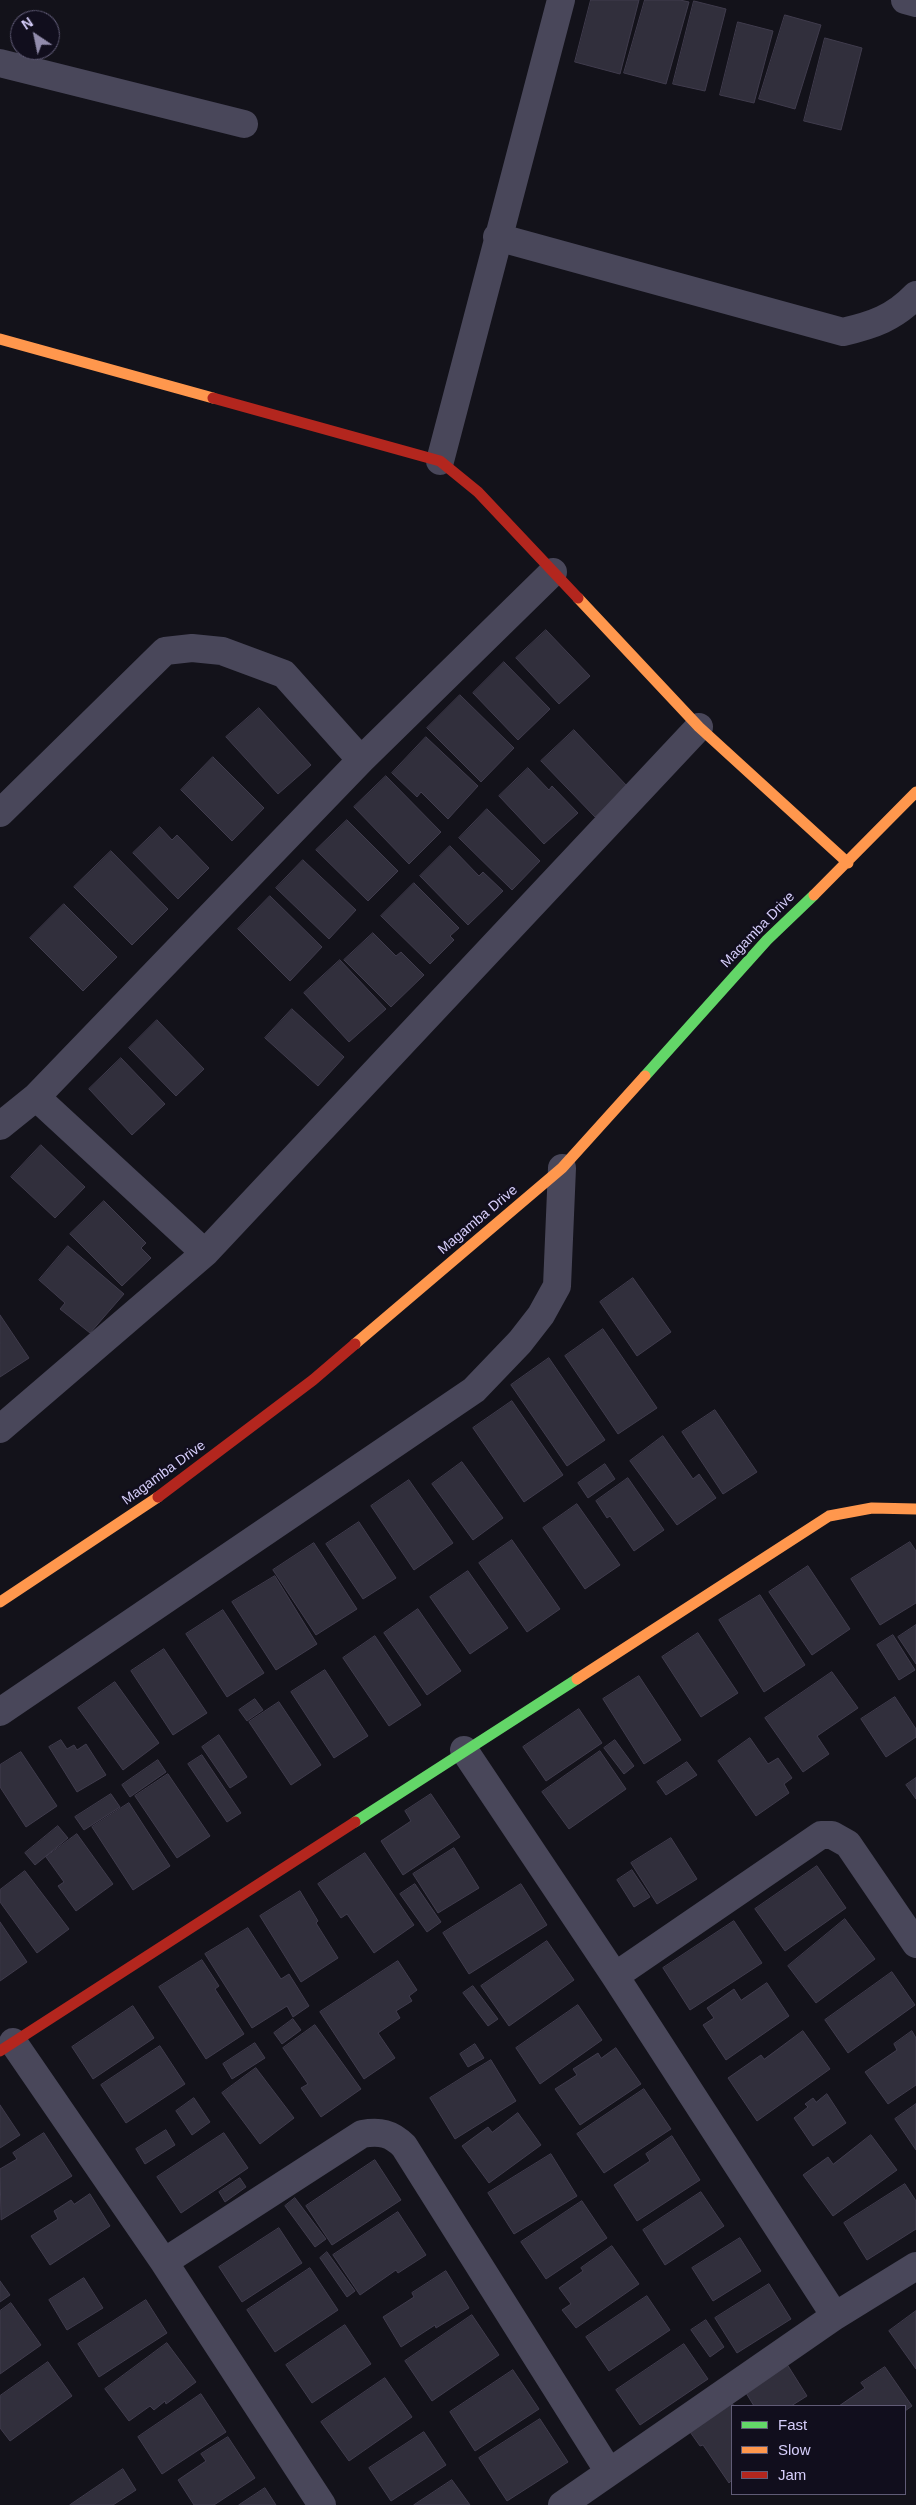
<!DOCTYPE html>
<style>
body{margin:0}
#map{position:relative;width:916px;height:2505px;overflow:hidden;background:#13121a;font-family:Helvetica,sans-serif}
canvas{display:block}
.legend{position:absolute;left:731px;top:2405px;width:175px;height:90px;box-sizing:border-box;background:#110e1d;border:1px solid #605b76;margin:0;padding:6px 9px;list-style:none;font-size:15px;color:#d6cefb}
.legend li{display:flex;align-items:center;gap:10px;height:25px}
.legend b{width:25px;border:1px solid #605b76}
.north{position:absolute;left:10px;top:10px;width:50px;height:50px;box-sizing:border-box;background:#110e1d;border:1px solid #605b76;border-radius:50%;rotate:326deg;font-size:14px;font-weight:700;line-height:20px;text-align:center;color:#d6cefb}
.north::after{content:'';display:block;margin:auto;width:18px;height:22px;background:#928cac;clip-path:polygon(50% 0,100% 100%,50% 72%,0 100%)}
</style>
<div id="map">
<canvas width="916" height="2505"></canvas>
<ul class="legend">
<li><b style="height:6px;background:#63d668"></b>Fast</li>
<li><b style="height:6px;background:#ff974d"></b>Slow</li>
<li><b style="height:6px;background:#b3261e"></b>Jam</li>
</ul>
<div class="north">N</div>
</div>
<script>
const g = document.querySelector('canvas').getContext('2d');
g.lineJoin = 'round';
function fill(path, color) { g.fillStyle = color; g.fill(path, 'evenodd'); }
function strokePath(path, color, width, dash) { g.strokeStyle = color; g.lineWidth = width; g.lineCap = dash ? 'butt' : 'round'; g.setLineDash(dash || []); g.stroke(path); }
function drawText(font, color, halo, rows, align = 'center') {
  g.font = font + ' Helvetica,sans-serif'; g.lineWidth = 5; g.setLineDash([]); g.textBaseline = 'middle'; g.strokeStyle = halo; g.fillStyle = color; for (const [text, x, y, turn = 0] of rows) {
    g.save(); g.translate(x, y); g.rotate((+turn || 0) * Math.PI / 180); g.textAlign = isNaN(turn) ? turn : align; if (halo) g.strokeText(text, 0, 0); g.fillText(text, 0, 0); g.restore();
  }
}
const building = new Path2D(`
 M 591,0 L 639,0 L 620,74 L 575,62 Z
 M 645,0 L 680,0 L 689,2 L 666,84 L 624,73 Z
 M 694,1 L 726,9 L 705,91 L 673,84 Z
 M 785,15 L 821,25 L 795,109 L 759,99 Z
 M 738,22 L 773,31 L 754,103 L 720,95 Z
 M 825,38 L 862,48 L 841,130 L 804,121 Z
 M 546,630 L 590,676 L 559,704 L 516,658 Z
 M 504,662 L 550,709 L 518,740 L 473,693 Z
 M 460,695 L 514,748 L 481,782 L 427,728 Z
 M 259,708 L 311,765 L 278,794 L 226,737 Z
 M 574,730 L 627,786 L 595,817 L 541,761 Z
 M 426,737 L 478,786 L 448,819 L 421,792 L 417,797 L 392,773 Z
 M 213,757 L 264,808 L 232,841 L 181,790 Z
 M 528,768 L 549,790 L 552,786 L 578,813 L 544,844 L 499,796 Z
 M 386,776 L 441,832 L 409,864 L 354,807 Z
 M 487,809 L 540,861 L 512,890 L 459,838 Z
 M 347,820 L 398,871 L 368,901 L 316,850 Z
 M 160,827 L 172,840 L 177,835 L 209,868 L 178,899 L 133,853 Z
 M 450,846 L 479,876 L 483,872 L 503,891 L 468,925 L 420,876 Z
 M 111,851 L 168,909 L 132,945 L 74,887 Z
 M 303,860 L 356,910 L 329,939 L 276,888 Z
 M 414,883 L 459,928 L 450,936 L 454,940 L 430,964 L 381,916 Z
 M 270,896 L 322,947 L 290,981 L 238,929 Z
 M 64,904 L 117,957 L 83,991 L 30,938 Z
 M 373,933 L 396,956 L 401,952 L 424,975 L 391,1007 L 344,960 Z
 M 340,960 L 386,1009 L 349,1042 L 304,993 Z
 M 292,1009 L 344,1057 L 318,1086 L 265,1038 Z
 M 157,1020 L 204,1069 L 176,1096 L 129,1048 Z
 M 121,1058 L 165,1104 L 132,1135 L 89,1089 Z
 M 41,1145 L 85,1187 L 55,1218 L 11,1177 Z
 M 104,1201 L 146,1243 L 141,1248 L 151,1258 L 122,1286 L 70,1234 Z
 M 68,1246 L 124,1294 L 90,1333 L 60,1309 L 65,1303 L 39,1280 Z
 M 633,1278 L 671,1332 L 637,1356 L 600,1302 Z
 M 0,1315 L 29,1358 L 0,1377 Z
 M 603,1329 L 657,1408 L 618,1434 L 565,1356 Z
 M 549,1358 L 605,1440 L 567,1466 L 511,1385 Z
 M 512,1401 L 563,1475 L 524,1502 L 473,1428 Z
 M 715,1410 L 757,1472 L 723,1494 L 682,1432 Z
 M 663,1436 L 693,1479 L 699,1474 L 716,1498 L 677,1525 L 630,1461 Z
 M 462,1462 L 503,1518 L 473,1540 L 432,1484 Z
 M 605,1464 L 615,1479 L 588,1498 L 578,1483 Z
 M 628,1478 L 664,1530 L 634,1551 L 610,1516 L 607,1518 L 596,1501 Z
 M 409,1480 L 453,1543 L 414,1570 L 371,1506 Z
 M 577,1504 L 620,1565 L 585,1589 L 543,1528 Z
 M 359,1522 L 396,1578 L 363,1599 L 326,1544 Z
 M 512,1540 L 560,1609 L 527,1632 L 479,1563 Z
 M 910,1542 L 916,1551 L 916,1603 L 880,1625 L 851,1579 Z
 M 314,1543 L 357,1609 L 316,1635 L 273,1570 Z
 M 808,1566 L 850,1629 L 812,1655 L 769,1592 Z
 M 468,1571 L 508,1628 L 470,1654 L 430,1597 Z
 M 275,1576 L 317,1644 L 276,1670 L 232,1602 Z
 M 760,1595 L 805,1665 L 764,1692 L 719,1620 Z
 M 418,1609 L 461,1671 L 427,1695 L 384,1633 Z
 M 223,1610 L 264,1673 L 227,1697 L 186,1634 Z
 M 916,1625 L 916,1664 L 898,1637 Z
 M 698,1633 L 738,1693 L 701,1717 L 662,1657 Z
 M 893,1635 L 915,1670 L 899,1680 L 877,1645 Z
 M 375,1636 L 421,1705 L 389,1726 L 343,1658 Z
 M 164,1649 L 207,1713 L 173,1735 L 131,1671 Z
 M 325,1670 L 368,1736 L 334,1758 L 291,1692 Z
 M 832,1672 L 858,1708 L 817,1736 L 829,1754 L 803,1772 L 765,1718 Z
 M 639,1676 L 681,1740 L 644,1764 L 603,1699 Z
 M 115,1682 L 159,1743 L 123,1770 L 78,1708 Z
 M 895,1697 L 916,1729 L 916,1737 L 886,1757 L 861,1719 Z
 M 255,1699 L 263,1710 L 247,1721 L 239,1710 Z
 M 279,1702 L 321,1765 L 291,1785 L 249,1722 Z
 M 579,1709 L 602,1743 L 546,1781 L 523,1747 Z
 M 219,1735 L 247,1777 L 230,1788 L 202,1747 Z
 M 750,1738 L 768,1764 L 778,1758 L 792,1778 L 784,1784 L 789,1793 L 756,1816 L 718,1761 Z
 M 61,1740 L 67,1749 L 74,1745 L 77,1750 L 86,1744 L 106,1775 L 77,1792 L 49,1747 Z
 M 615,1740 L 634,1766 L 624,1774 L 604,1748 Z
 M 600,1751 L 626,1789 L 569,1829 L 542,1792 Z
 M 21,1752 L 57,1806 L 26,1827 L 0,1787 L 0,1765 Z
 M 202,1755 L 241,1813 L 227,1822 L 188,1764 Z
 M 158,1760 L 166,1772 L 130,1797 L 122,1785 Z
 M 687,1762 L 697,1775 L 666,1795 L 657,1782 Z
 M 168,1774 L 210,1836 L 177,1858 L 135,1796 Z
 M 916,1778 L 916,1799 L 906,1785 Z
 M 111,1794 L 120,1807 L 84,1830 L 75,1817 Z
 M 431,1794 L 460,1837 L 403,1875 L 381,1841 L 411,1821 L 405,1811 Z
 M 129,1803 L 170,1866 L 133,1890 L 92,1827 Z
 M 58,1826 L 68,1838 L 35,1865 L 25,1853 Z
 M 77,1834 L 113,1884 L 76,1911 L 58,1886 L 64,1882 L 46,1857 Z
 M 671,1838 L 697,1879 L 657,1904 L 631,1863 Z
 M 454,1848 L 479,1888 L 438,1913 L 413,1874 Z
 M 365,1853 L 414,1925 L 374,1953 L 347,1914 L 341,1918 L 318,1884 Z
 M 817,1866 L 846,1908 L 785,1951 L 755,1909 Z
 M 632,1870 L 650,1897 L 634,1907 L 617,1880 Z
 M 25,1871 L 69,1929 L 37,1953 L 0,1902 L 0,1890 Z
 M 415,1884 L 441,1922 L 427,1932 L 400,1894 Z
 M 521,1884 L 547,1925 L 469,1974 L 443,1933 Z
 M 300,1891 L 318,1921 L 316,1923 L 338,1958 L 301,1982 L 260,1916 Z
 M 845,1919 L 875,1959 L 816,2003 L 788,1966 Z
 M 734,1921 L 762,1963 L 690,2010 L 663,1968 Z
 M 0,1922 L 27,1962 L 0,1981 Z
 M 248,1928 L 281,1979 L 289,1974 L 309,2006 L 293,2017 L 287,2006 L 252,2028 L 205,1954 Z
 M 547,1941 L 574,1980 L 509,2026 L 481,1986 Z
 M 202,1960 L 219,1986 L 215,1989 L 244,2034 L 206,2059 L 159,1987 Z
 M 398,1961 L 417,1990 L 409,1996 L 412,2001 L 396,2011 L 400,2018 L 378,2033 L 395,2058 L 364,2079 L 320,2012 Z
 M 892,1972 L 915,2005 L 848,2053 L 825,2020 Z
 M 767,1983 L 789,2016 L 726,2060 L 703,2025 L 714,2018 L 707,2008 L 734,1989 L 741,2000 Z
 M 473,1986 L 498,2019 L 488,2026 L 463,1993 Z
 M 578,2005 L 602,2040 L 540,2084 L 516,2048 Z
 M 133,2006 L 154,2038 L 93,2079 L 72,2047 Z
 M 293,2019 L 301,2030 L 282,2044 L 274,2033 Z
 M 315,2025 L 361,2089 L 321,2117 L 301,2088 L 308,2084 L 283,2048 Z
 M 803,2031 L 830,2069 L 757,2121 L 728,2078 L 761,2055 L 764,2059 Z
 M 912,2031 L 916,2038 L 916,2085 L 888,2104 L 865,2072 L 897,2050 L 894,2044 Z
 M 255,2043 L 265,2058 L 232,2079 L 223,2064 Z
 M 475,2044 L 484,2058 L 468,2067 L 460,2054 Z
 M 160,2046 L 185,2084 L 126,2123 L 101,2085 Z
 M 616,2048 L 641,2084 L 580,2125 L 555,2089 L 577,2075 L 573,2069 L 598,2053 L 601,2058 Z
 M 491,2060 L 516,2101 L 455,2139 L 430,2098 Z
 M 256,2068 L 294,2118 L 260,2144 L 222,2093 Z
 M 644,2089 L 671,2129 L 604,2173 L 577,2134 Z
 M 827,2094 L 846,2123 L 813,2146 L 794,2118 L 808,2107 L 805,2104 L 813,2098 L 816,2102 Z
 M 194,2098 L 210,2122 L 192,2135 L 176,2111 Z
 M 916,2104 L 916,2150 L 895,2119 Z
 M 0,2105 L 20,2135 L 0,2148 Z
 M 518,2113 L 541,2145 L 489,2183 L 462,2146 L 488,2127 L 492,2132 Z
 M 166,2130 L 175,2145 L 145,2164 L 136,2149 Z
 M 44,2133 L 72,2176 L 1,2220 L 0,2169 L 17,2159 L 13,2153 Z
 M 224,2133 L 248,2168 L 181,2213 L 157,2177 Z
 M 871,2135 L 897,2170 L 833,2216 L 803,2175 L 828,2157 L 833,2164 Z
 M 672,2136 L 700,2180 L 637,2221 L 614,2185 L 650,2161 L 646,2154 Z
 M 551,2154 L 577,2196 L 514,2234 L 488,2193 Z
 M 375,2160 L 401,2200 L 332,2245 L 306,2206 Z
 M 240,2178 L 246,2187 L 225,2202 L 219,2192 Z
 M 905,2184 L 916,2201 L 916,2229 L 867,2260 L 844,2223 Z
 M 701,2192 L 724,2226 L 665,2265 L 643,2230 Z
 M 90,2194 L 110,2226 L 50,2265 L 31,2236 L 58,2219 L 54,2211 L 71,2200 L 74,2204 Z
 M 295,2198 L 326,2239 L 315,2247 L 285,2206 Z
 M 582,2201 L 607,2238 L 546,2279 L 521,2242 Z
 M 398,2212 L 426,2255 L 398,2273 L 396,2270 L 360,2295 L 333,2255 Z
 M 279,2228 L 302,2263 L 242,2302 L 219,2267 Z
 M 740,2238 L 761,2271 L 713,2301 L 692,2268 Z
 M 612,2246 L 639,2284 L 576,2328 L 562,2310 L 571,2304 L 559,2288 L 583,2271 L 581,2268 Z
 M 327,2252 L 355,2291 L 347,2297 L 320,2258 Z
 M 310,2268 L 338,2310 L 275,2352 L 247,2310 Z
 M 446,2271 L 469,2308 L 436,2328 L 435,2325 L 401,2347 L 383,2317 L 414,2297 L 412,2293 Z
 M 84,2278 L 103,2308 L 67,2330 L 49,2300 Z
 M 0,2281 L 10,2295 L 0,2302 Z
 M 769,2284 L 791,2319 L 737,2353 L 715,2318 Z
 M 647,2296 L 670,2330 L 609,2371 L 586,2337 Z
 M 146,2300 L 167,2333 L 99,2377 L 78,2344 Z
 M 11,2303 L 41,2345 L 0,2374 L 0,2311 Z
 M 916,2311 L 916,2369 L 889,2331 Z
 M 472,2315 L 499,2355 L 432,2401 L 405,2361 Z
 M 706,2320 L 724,2347 L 710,2357 L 691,2330 Z
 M 345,2325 L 371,2364 L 312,2403 L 286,2365 Z
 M 167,2343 L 196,2382 L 166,2404 L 165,2401 L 154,2410 L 150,2406 L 129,2421 L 105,2389 Z
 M 684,2344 L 708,2379 L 640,2425 L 616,2390 Z
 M 785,2361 L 807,2396 L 791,2406 L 754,2406 L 743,2388 Z
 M 48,2362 L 72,2396 L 10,2441 L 0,2428 L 0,2396 Z
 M 885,2367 L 912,2406 L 905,2411 L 905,2406 L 839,2406 L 865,2388 L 861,2383 Z
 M 513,2370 L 539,2409 L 475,2451 L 450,2412 Z
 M 385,2378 L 412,2417 L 349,2461 L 321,2422 Z
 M 201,2394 L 226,2432 L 162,2474 L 138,2437 Z
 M 727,2396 L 734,2406 L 732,2406 L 732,2480 L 729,2483 L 703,2445 L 700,2446 L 683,2422 Z
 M 540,2419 L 568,2462 L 507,2501 L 479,2458 Z
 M 424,2432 L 446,2465 L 391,2501 L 369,2468 Z
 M 228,2437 L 255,2478 L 214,2505 L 194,2505 L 178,2480 L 206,2461 L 201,2454 Z
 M 123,2469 L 136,2490 L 113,2505 L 70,2505 Z
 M 452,2480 L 470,2505 L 414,2505 Z
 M 265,2488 L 276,2505 L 239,2505 Z`);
fill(building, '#312f3c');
strokePath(building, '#403c4d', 1);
strokePath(new Path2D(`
 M 905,0 L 916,3
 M 0,63 L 244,124
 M 497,237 L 843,332 C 873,325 894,318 916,295
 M 440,461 L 561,0
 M 0,813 L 165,651 L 192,648 L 222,651 L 284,674 L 361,760 L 553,572
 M 36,1097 L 205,1253 L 699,727
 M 0,1126 L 36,1097 L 361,760
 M 0,1429 L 205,1253
 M 0,1712 L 474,1390 L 520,1342 L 541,1315 L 557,1286 L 562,1168
 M 464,1750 L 615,1976 L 835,2316
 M 615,1976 L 821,1835 L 832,1835 L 848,1844 L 916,1944
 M 13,2042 L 164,2262 L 322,2505
 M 164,2262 L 362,2134 C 380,2131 391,2133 404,2146 L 609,2472
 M 562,2505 L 835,2316 L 916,2266`), '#49475a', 28);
strokePath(new Path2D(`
 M 645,1076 L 767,940 L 814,895
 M 355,1822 L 577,1679`), '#63d668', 11);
strokePath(new Path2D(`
 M 0,339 L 213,398
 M 578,598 L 699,727 L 848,863
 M 814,895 L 916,792
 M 355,1344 L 562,1168 L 645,1076
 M 0,1602 L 158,1497
 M 577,1679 L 829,1516 L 872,1508 L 916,1509`), '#ff974d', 11);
strokePath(new Path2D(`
 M 213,398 L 440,461 L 478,492 L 578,598
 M 158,1497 L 313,1380 L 355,1344
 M 0,2051 L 355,1822`), '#b3261e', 11);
drawText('14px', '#d6cefb', '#110e1d', [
 ["Magamba Drive",758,930,-46],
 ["Magamba Drive",478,1220,-40],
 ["Magamba Drive",164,1473,-36]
]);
</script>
